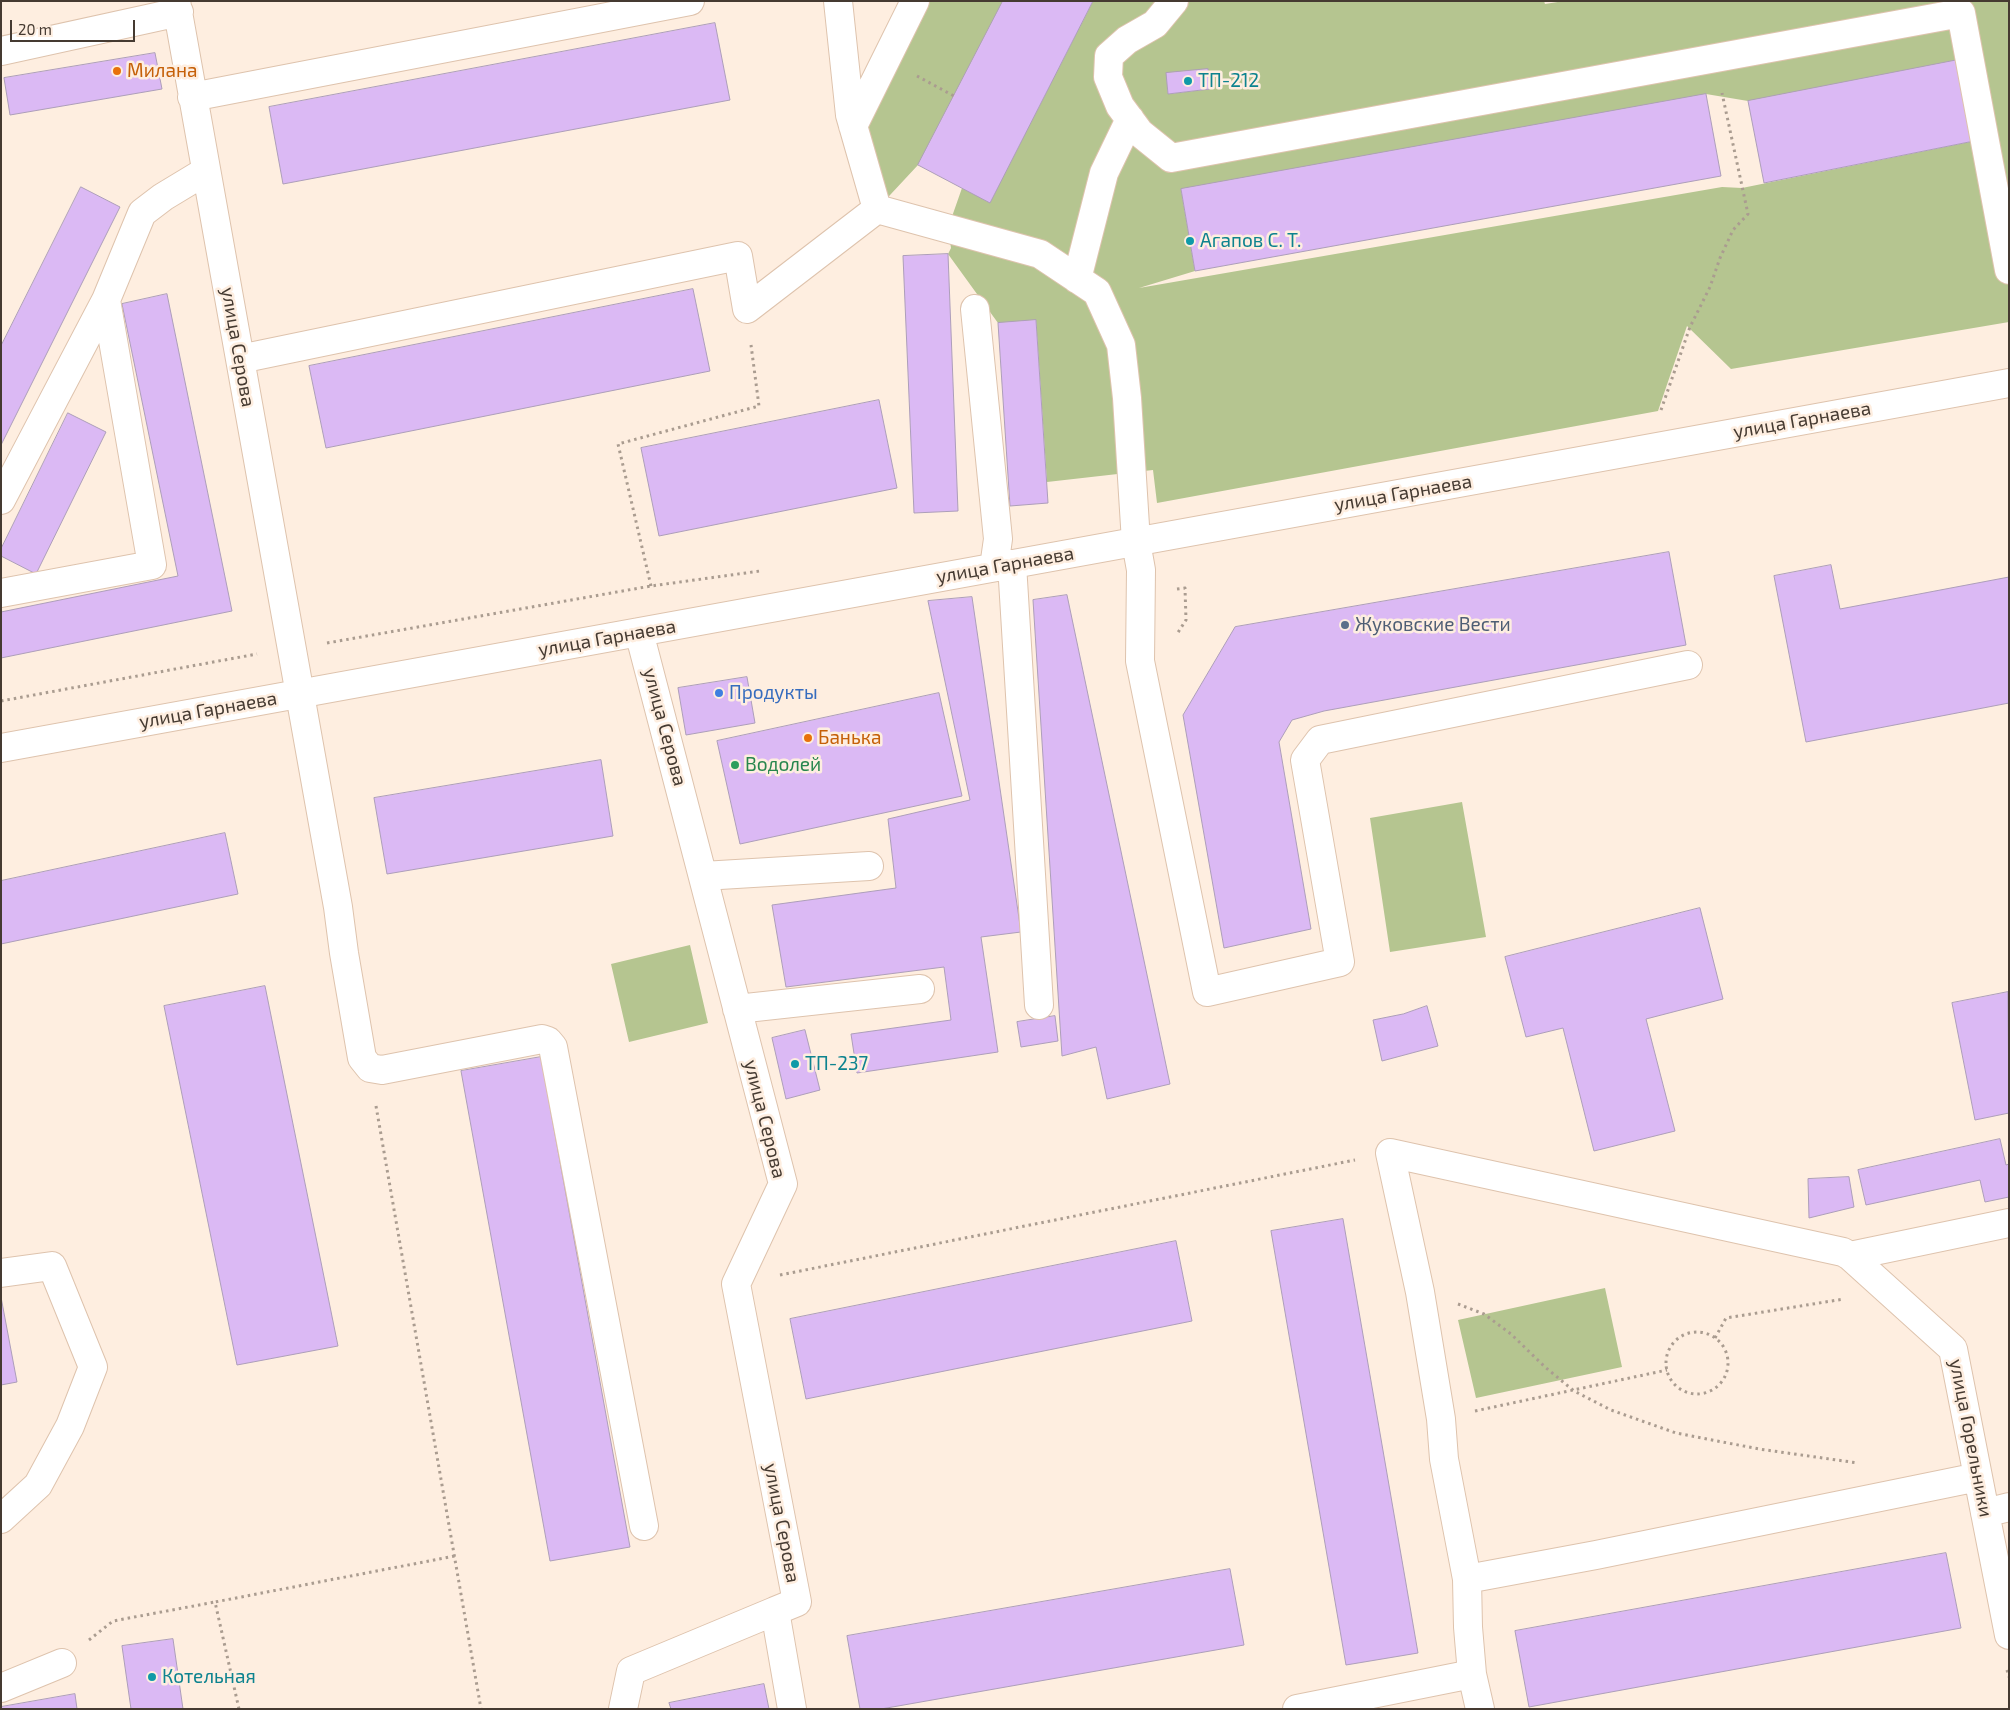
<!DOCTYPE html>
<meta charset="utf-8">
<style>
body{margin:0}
#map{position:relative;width:2010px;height:1710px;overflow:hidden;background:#feeee0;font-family:"Exo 2",sans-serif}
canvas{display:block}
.frame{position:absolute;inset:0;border:2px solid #453a31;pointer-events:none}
.scale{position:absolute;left:10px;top:20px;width:125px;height:22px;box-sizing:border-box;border:2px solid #453a31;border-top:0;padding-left:6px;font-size:15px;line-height:18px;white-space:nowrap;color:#453a31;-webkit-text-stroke:4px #feeee0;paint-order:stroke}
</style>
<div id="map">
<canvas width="2010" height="1710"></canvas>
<div class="frame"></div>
<div class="scale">20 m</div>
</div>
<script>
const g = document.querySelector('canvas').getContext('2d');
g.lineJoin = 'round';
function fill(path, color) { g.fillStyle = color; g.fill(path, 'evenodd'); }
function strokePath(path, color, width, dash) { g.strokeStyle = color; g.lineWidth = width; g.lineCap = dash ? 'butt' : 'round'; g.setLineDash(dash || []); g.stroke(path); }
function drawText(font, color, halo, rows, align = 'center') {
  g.font = font + ' "Exo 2",sans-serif'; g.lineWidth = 5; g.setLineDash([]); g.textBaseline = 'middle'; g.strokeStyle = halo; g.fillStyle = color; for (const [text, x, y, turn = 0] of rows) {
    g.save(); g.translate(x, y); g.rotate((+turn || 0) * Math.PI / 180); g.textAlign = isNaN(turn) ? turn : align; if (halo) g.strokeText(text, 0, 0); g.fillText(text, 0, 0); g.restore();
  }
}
fill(new Path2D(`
 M 915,1 L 1003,1 L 918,165 L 877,209 L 846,80 L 876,79 Z
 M 1093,1 L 1544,1 L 1545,4 L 1564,1 L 2009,1 L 2009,322 L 1731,369 L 1687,326 L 1658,411 L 1157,503 L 1153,470 L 1047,482 L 1036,320 L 998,323 L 948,254 L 951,248 L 948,228 L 962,188 L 990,202 ZM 1958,60 L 1974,141 L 1742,188 L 1722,187 L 1139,288 L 1195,271 L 1181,189 L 1706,94 L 1748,101 ZM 1207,69 L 1210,89 L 1168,94 L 1167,73 Z
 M 1462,802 L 1486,937 L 1390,952 L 1370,818 Z
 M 690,945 L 708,1023 L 629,1042 L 611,964 Z
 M 1605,1288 L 1622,1367 L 1476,1398 L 1458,1320 Z`), '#b5c590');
const building = new Path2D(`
 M 1003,1 L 1093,1 L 990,203 L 918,165 Z
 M 715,23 L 730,100 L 283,184 L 269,107 Z
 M 155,53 L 162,89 L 10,115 L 4,78 Z
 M 1958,60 L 1974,141 L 1764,183 L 1748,101 Z
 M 1208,69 L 1210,89 L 1168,94 L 1166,73 Z
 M 1706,94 L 1721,176 L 1195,271 L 1181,189 Z
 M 81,187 L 120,207 L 1,445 L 1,346 Z
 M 948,254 L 958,511 L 914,513 L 903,256 Z
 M 693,289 L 710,371 L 326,448 L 309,366 Z
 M 167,294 L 232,611 L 1,658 L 1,612 L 178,576 L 122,304 Z
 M 1036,320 L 1048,503 L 1010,506 L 998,323 Z
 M 879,400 L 897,488 L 659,536 L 641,448 Z
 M 68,413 L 106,432 L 36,574 L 1,556 L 1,549 Z
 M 1669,552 L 1686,645 L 1324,711 L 1292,720 L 1279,742 L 1311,929 L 1224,948 L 1183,715 L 1235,627 Z
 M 1831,565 L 1840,609 L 2009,577 L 2009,703 L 1806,742 L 1774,576 Z
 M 1067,595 L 1170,1084 L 1107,1099 L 1096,1047 L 1062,1056 L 1033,600 Z
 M 972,597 L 1021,932 L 981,937 L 998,1052 L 857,1073 L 851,1034 L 951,1020 L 944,967 L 786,987 L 772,905 L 896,888 L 888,819 L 970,800 L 928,601 Z
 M 747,677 L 755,723 L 686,735 L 678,688 Z
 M 939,693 L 962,796 L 740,844 L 717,741 Z
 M 601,760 L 613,836 L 387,874 L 374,798 Z
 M 225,833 L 238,894 L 1,944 L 1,881 Z
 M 1700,908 L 1723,999 L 1646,1019 L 1675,1131 L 1594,1151 L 1563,1028 L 1526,1037 L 1505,957 Z
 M 265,986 L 338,1346 L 237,1365 L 164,1006 Z
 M 2008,992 L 2009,1113 L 1975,1120 L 1952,1003 Z
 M 1427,1006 L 1438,1046 L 1382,1061 L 1373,1020 L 1403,1014 Z
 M 1055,1016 L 1058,1041 L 1021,1047 L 1017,1022 Z
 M 805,1030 L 820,1090 L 786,1099 L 772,1038 Z
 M 541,1057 L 630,1547 L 550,1561 L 461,1071 Z
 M 2000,1139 L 2006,1165 L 2009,1164 L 2009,1197 L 1985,1202 L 1980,1180 L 1866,1205 L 1858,1170 Z
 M 1849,1177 L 1854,1207 L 1809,1218 L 1808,1179 Z
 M 1343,1219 L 1418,1653 L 1346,1665 L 1271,1231 Z
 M 1176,1241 L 1192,1321 L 806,1399 L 790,1319 Z
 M 1,1297 L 17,1382 L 1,1385 Z
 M 1946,1553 L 1961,1628 L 1529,1707 L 1515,1631 Z
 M 1230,1569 L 1244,1645 L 881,1709 L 860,1709 L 847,1636 Z
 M 173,1639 L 183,1709 L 131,1709 L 122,1646 Z
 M 764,1684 L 769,1709 L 671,1709 L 669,1703 Z
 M 75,1694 L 77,1709 L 1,1709 L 1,1707 Z`);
fill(building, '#dbb9f4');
strokePath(building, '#ad9eb9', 1);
const minor = new Path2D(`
 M 176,1 L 338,907 L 344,953 L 362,1058 L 370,1068 L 382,1070 L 542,1039 L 548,1041 L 553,1047 L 644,1526
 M 838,1 L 850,115 L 877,209 L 1040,254 L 1097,292 L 1121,345 L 1127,398 L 1136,542 L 1141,570 L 1140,661 L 1207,992 L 1340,962 L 1305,760 L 1320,740 L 1688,665
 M 1174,1 L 1155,24 L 1127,40 L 1109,56 L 1108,77 L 1120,106 L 1140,133 L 1171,158 L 1961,13 L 2009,270
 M 1,51 L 179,12
 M 192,97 L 690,1
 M 853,126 L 915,1
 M 1077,279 L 1104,173 L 1130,119
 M 975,309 L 998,539 L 994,567
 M 240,359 L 738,256 L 747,309 L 877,209
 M 1,500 L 106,300 L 142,213 L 163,197 L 206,171
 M 1012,564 L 1039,1005
 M 1,593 L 152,565 L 106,300
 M 639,632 L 783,1184 L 736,1284 L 797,1602 L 775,1611 L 792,1709
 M 1,748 L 2009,383
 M 703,876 L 869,866
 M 737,1009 L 920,989
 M 1850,1256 L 2009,1223
 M 1,1273 L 52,1266 L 93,1367 L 70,1426 L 38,1485 L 1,1519
 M 1985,1513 L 2009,1507
 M 1467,1579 L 1596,1555 L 1978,1477
 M 1,1688 L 62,1663
 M 623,1709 L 631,1671 L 775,1611
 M 1297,1709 L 1472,1674
 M 1480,1709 L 1472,1674 L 1468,1627 L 1467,1579 L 1444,1459 L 1441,1419 L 1420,1292 L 1390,1153 L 1843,1252 L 1850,1256 L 1953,1349 L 2009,1635`);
strokePath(minor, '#dec3ad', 30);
strokePath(new Path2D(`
 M 917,76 L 954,96
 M 1661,410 L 1690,327 L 1710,287 L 1720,258 L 1733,230 L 1748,214 L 1722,93
 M 651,586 L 618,444 L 759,406 L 751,345
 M 1177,589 L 1185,588 L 1186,620 L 1177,634
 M 327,643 L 651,586 L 760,571
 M 1,701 L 257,654
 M 376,1106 L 481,1709
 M 780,1275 L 1355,1160
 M 1458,1304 L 1484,1314 L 1511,1334 L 1545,1367 L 1574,1391 L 1611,1410 L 1676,1433 L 1759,1449 L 1858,1463
 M1666 1363a31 31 0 1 1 62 0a31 31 0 1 1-62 0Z
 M 1715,1338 L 1726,1318 L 1844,1299
 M 1475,1411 L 1667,1370
 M 89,1640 L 113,1621 L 215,1602
 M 2007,1670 L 2009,1677
 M 239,1709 L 215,1602 L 455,1556`), '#aa9c90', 3, [2.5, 4]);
strokePath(minor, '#fff', 28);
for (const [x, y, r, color] of [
 [117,71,5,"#e8710a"],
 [1188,81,5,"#0f9aa8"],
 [1190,241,5,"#0f9aa8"],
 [1345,625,5,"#5c6f8a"],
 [719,693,5,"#3f7fe0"],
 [808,738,5,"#e8710a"],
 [735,765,5,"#2e9e5b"],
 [795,1064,5,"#0f9aa8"],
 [152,1677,5,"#0f9aa8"]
]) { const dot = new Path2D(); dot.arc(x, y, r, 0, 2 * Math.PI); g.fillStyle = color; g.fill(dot); strokePath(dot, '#feeee0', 2); }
drawText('19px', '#c56008', '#feeee0', [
 ["Милана",127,71],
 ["Банька",818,738]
], 'left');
drawText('19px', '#0d838f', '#feeee0', [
 ["ТП-212",1198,81],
 ["Агапов С. Т.",1200,241],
 ["ТП-237",805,1064],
 ["Котельная",162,1677]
], 'left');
drawText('19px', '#453a31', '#feeee0', [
 ["улица Серова",238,347,80],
 ["улица Гарнаева",1802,420,-10],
 ["улица Гарнаева",1403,493,-10],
 ["улица Гарнаева",1005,565,-10],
 ["улица Гарнаева",607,638,-10],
 ["улица Гарнаева",208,710,-10],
 ["улица Серова",665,727,75],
 ["улица Серова",765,1119,76],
 ["улица Горельники",1971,1438,79],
 ["улица Серова",782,1523,79]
]);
drawText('19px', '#4e5e75', '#feeee0', [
 ["Жуковские Вести",1355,625]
], 'left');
drawText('19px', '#366cbe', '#feeee0', [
 ["Продукты",729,693]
], 'left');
drawText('19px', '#27864d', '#feeee0', [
 ["Водолей",745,765]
], 'left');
</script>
